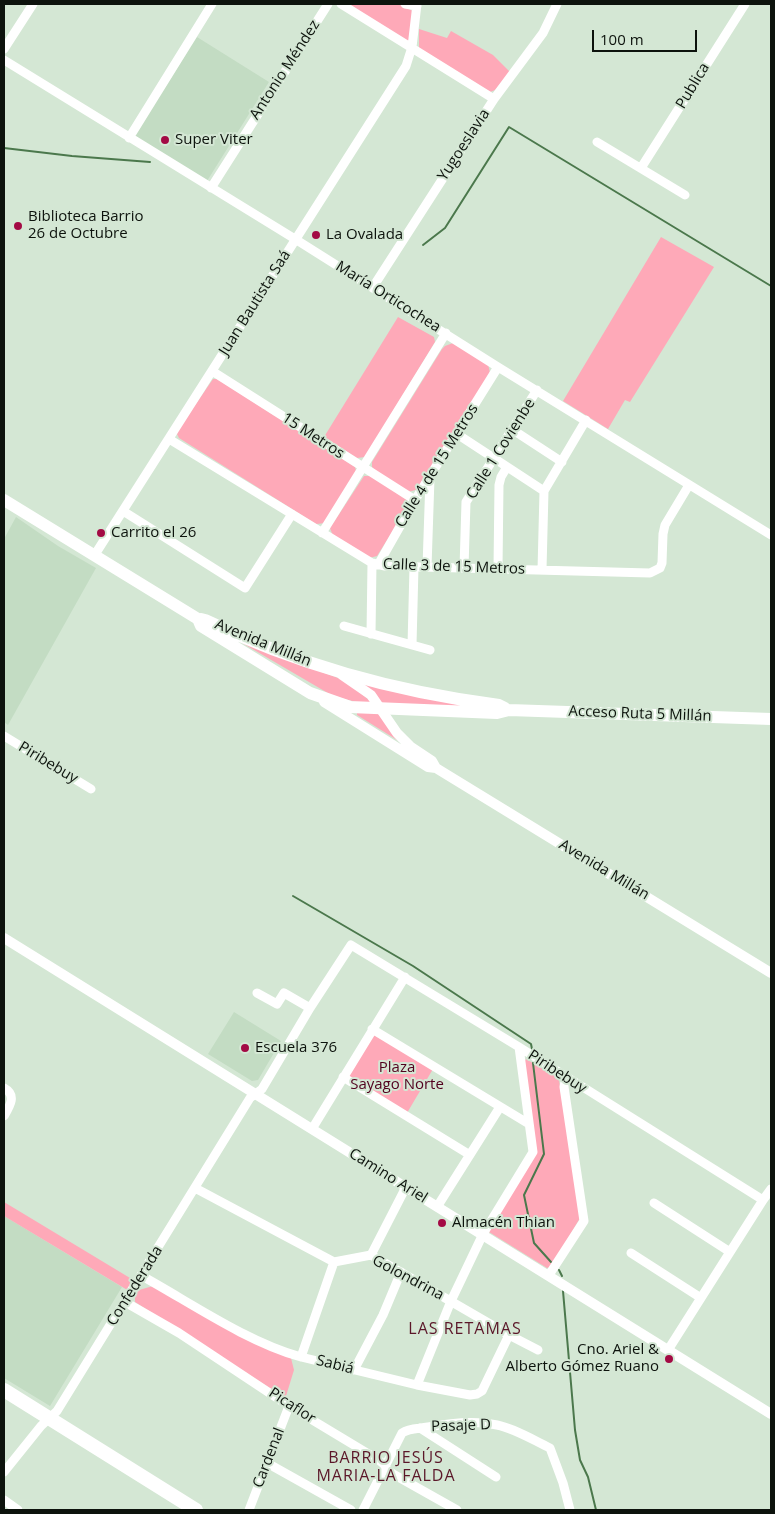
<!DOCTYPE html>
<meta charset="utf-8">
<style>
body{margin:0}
#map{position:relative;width:775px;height:1514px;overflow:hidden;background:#d4e7d4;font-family:"Open Sans",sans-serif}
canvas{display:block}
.frame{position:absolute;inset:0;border:5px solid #0d130d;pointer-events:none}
.scale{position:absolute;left:592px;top:30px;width:105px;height:22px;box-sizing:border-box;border:2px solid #0d130d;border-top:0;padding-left:6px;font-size:15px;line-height:18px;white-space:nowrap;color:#0d130d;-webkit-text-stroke:4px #d4e7d4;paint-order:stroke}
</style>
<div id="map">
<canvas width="775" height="1514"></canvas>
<div class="frame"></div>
<div class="scale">100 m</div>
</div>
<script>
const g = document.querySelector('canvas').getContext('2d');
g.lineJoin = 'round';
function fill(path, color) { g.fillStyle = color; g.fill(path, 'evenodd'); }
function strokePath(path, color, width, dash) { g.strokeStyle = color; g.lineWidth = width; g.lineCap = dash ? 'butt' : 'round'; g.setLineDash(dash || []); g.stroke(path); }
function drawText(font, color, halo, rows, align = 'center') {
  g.font = font + ' "Open Sans",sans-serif'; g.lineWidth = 4; g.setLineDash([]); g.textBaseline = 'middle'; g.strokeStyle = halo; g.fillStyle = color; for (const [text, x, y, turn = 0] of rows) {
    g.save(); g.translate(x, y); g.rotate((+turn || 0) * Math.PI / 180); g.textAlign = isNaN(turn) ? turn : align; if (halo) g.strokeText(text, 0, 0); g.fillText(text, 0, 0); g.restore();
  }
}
fill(new Path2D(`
 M 197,37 L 269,82 L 207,181 L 134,136 Z
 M 16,517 L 58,546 L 96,568 L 8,725 L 4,722 L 4,539 Z
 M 234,1012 L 281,1041 L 258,1080 L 252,1081 L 208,1054 Z
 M 4,1216 L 122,1287 L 50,1406 L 4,1378 Z`), '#c3dcc3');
fill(new Path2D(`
 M 345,4 L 398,4 L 413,11 L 409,41 L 406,41 Z
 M 419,29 L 447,38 L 451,31 L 493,55 L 510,72 L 495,90 L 490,92 L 419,48 Z
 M 661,237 L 714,267 L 630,402 L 625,400 L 608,429 L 563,401 Z
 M 398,317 L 434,337 L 435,342 L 365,457 L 357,458 L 324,437 Z
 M 453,343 L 488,364 L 490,373 L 419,489 L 408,492 L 375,470 L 372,467 L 372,462 L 442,349 L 445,346 Z
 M 213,379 L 217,379 L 355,467 L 356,471 L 326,523 L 316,524 L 179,438 L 177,434 L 178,430 Z
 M 364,476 L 371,476 L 407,500 L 406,510 L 377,556 L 369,558 L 333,536 L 330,528 Z
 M 237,640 L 346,681 L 375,705 L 364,704 L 333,696 Z
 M 357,680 L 492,708 L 383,705 Z
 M 357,711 L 381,712 L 402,743 L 357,715 Z
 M 374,1035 L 433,1069 L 407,1113 L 350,1078 L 349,1076 Z
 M 526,1059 L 558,1078 L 559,1080 L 580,1218 L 551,1267 L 547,1268 L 489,1232 L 534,1157 L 524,1062 Z
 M 4,1202 L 135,1281 L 129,1291 L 4,1216 Z
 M 153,1286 L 291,1358 L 294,1370 L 286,1396 L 284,1397 L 135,1302 L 135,1295 L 139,1290 Z`), '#fea9b8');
strokePath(new Path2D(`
 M 4,148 L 72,156 L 150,162
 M 423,245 L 445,228 L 509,127 L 771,286
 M 293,896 L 413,966 L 531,1044 L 532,1049
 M 533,1063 L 544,1154 L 524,1195 L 534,1243 L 551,1262
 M 559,1270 L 562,1276
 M 563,1291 L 575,1430 L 580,1460 L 588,1477 L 596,1510`), '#4b784c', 2);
strokePath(new Path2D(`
 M 341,4 L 494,99
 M 405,4 L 417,6
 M 4,49 L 33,4
 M 4,60 L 295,239 L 498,367 L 771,535
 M 129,138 L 212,4
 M 597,142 L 685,195
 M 641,168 L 745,4
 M 211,188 L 328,4
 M 373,287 L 494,99 L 543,33 L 557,4
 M 212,371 L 415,500
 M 513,430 L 562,462
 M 457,434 L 544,491
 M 169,439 L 372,563 L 385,566 L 650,573 L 660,568 L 662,563 L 663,534 L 665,525 L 689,485
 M 123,511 L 245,588 L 292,514
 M 322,533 L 446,333
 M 94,556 L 406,66 L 412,47 L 417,4
 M 378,565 L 415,500 L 498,367
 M 427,567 L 430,478
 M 464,568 L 466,502 L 537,390
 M 498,568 L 499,485 L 501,477 L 507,467
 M 542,570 L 544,491 L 586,420
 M 344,626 L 430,650
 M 371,634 L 372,563
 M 412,645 L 414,567
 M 4,736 L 91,789
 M 257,993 L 277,1004 L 284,993 L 310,1008
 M 372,1029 L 529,1124
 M 343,1077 L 470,1155
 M 4,1088 C 17,1095 10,1106 4,1116
 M 312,1129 L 405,977
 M 195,1188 L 334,1262 L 371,1255 L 509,1335 L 538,1350
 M 654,1203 L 730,1252
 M 437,1207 L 500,1107
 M 631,1253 L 701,1298
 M 371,1255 L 406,1187
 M 549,1275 L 584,1221 L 564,1087 L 566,1077
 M 142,1276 C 191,1303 247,1342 301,1357 L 417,1385 L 470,1395 L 477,1394 L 482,1391 L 509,1335
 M 125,1302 L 179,1333 L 289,1406 L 377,1459 L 385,1465 L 386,1469 L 393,1474 L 457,1510
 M 668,1350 L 763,1200 L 771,1189
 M 301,1357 L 334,1262
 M 354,1370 L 383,1315 L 401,1272
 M 417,1385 L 451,1301 L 483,1234 L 533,1152 L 519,1047
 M 420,1428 L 496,1477
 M 267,1463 L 351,1510
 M 4,1472 L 41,1426 L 57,1411 L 250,1098 L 262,1089 L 310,1008 L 351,945 L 519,1047 L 763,1200
 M 4,1500 L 18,1510
 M 249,1510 L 289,1406
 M 363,1510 L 402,1433 C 410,1428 419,1429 428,1427 C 449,1423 475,1420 497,1425 C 516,1429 533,1440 550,1448 L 563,1483 L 570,1510`), '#fff', 9);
strokePath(new Path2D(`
 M 342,675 L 371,695 L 397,733 L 411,747 L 432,761 L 436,768 L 771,973
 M 324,702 L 428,767 L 436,768
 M 4,938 L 771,1414`), '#fff', 10);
strokePath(new Path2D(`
 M 4,500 L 198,619 L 201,626 L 310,693 L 350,707 L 497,713 L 509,710 L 771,719
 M 201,619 L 205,620 C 298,665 397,692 499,705 L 505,708`), '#fff', 12);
strokePath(new Path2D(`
 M 4,1390 L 196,1510`), '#fff', 14);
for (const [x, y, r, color] of [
 [165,140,5,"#a30a44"],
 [18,226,5,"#a30a44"],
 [316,235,5,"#a30a44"],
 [101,533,5,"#a30a44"],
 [245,1048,5,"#a30a44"],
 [442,1223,5,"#a30a44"],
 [669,1359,5,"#a30a44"]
]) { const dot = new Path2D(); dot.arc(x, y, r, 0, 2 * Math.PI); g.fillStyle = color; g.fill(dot); strokePath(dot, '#d4e7d4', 2); }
drawText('15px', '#0d130d', '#d4e7d4', [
 ["Antonio Méndez",285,70,-57],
 ["Publica",693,86,-59],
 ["Yugoeslavia",464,145,-57],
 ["María Orticochea",388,297,32],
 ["Juan Bautista Saá",255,303,-58],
 ["15 Metros",313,436,33],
 ["Calle 1 Covienbe",501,449,-58],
 ["Calle 4 de 15 Metros",437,466,-58],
 ["Calle 3 de 15 Metros",454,567,2],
 ["Avenida Millán",263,643,22],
 ["Acceso Ruta 5 Millán",640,714,2],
 ["Piribebuy",48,763,31],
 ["Avenida Millán",604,870,31],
 ["Piribebuy",557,1072,33],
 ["Camino Ariel",388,1176,32],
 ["Golondrina",408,1278,28],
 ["Confederada",135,1286,-58],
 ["Sabiá",335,1365,14],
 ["Picaflor",292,1406,33],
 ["Pasaje D",461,1426,-2],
 ["Cardenal",269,1458,-69]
]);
drawText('15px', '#0d130d', '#d4e7d4', [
 ["Super Viter",175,140],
 ["Biblioteca Barrio",28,217],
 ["26 de Octubre",28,234],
 ["La Ovalada",326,235],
 ["Carrito el 26",111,533],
 ["Escuela 376",255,1048],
 ["Almacén Thian",452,1223],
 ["Cno. Ariel &",659,1350,"right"],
 ["Alberto Gómez Ruano",659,1367,"right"]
], 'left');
drawText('15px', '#52011e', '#d4e7d4', [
 ["Plaza",397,1068],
 ["Sayago Norte",397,1085]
]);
g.letterSpacing = '1px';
drawText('16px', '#5b1729', '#d4e7d4', [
 ["LAS RETAMAS",465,1329],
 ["BARRIO JESÚS",386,1458],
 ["MARIA-LA FALDA",386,1476]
]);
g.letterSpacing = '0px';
</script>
